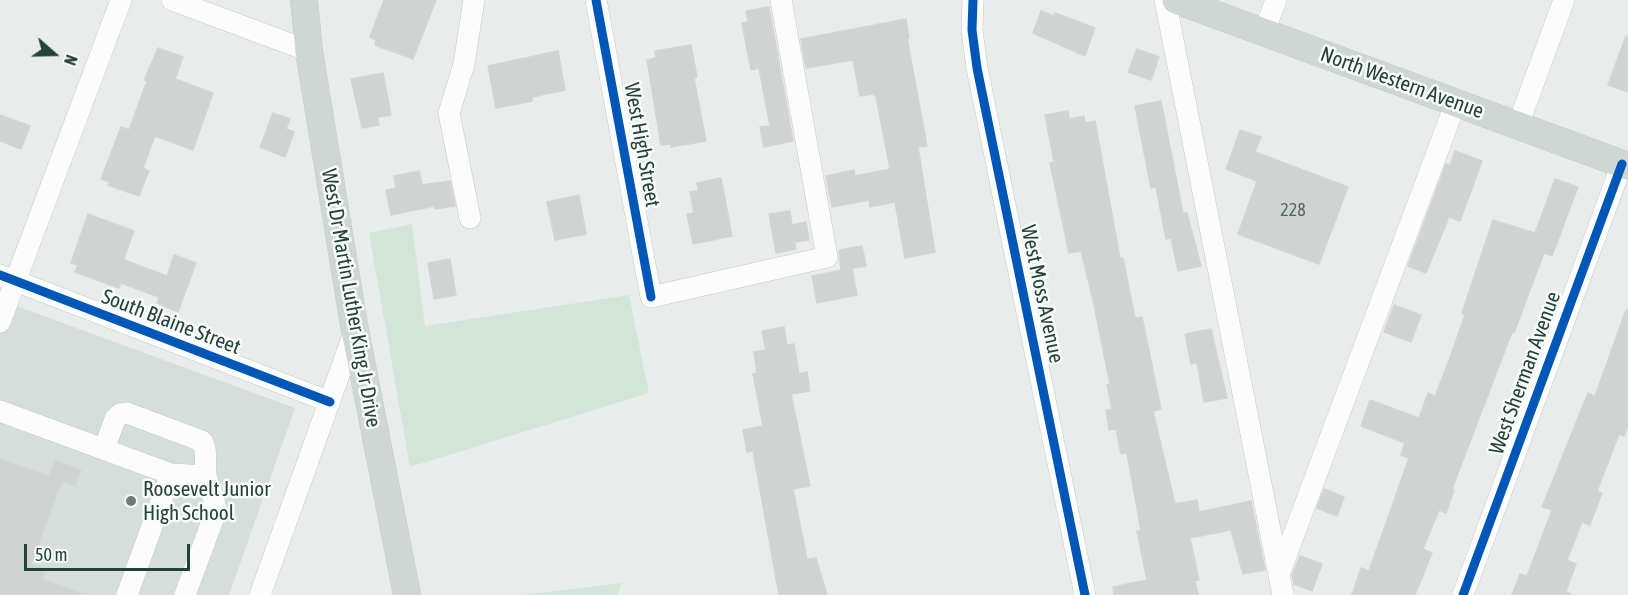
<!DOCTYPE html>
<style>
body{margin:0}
#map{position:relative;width:1628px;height:595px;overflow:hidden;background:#e8edeb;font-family:"Asap Condensed",sans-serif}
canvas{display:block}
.north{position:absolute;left:24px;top:24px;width:60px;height:60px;-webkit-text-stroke:4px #f7fbf9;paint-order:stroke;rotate:110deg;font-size:16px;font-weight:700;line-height:24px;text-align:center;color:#24423a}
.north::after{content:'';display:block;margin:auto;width:21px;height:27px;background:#24423a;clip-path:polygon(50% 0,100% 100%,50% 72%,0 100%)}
.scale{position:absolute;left:24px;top:544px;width:166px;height:27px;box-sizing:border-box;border:3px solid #24423a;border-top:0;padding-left:8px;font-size:18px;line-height:21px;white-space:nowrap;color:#24423a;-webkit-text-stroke:4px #f7fbf9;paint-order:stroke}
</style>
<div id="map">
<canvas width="1628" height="595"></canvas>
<div class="north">N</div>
<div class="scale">50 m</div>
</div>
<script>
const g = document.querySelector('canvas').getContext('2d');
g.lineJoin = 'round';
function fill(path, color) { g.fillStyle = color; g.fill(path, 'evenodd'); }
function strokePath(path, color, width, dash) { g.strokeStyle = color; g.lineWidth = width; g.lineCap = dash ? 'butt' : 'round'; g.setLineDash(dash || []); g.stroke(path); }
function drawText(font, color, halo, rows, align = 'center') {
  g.font = font + ' "Asap Condensed",sans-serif'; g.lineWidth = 5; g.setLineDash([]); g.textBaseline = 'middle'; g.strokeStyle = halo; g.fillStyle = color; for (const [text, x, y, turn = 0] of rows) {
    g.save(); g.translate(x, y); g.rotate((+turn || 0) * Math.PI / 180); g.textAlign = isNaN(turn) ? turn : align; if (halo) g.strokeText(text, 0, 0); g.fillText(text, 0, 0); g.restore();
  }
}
fill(new Path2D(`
 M 0,300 L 295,408 L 229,595 L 0,595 Z`), '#d6dedb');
fill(new Path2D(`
 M 412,224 L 425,326 L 629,295 L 649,393 L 410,467 L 369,233 Z
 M 622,583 L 617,595 L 521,595 Z`), '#d1e6d8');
const building = new Path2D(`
 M 384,0 L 436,0 L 413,59 L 375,45 L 376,40 L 370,37 Z
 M 769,7 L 793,141 L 764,147 L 760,127 L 770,126 L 759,68 L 751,70 L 742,23 L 748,22 L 746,11 Z
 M 1041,11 L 1054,16 L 1055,13 L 1095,28 L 1085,56 L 1033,33 Z
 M 906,19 L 909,38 L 907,38 L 927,146 L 918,147 L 935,252 L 905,258 L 895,202 L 870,207 L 869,200 L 832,207 L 826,176 L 854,170 L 855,176 L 890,169 L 876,97 L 873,94 L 860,96 L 853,60 L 806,68 L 801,39 Z
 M 1626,36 L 1628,37 L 1628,92 L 1608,85 Z
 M 691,45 L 697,77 L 694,78 L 706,141 L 671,147 L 671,144 L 661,145 L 647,60 L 656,58 L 655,51 Z
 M 158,48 L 183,57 L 175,79 L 213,93 L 193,150 L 155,136 L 143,168 L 149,171 L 139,196 L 108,185 L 110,182 L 101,179 L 121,127 L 129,130 L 147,81 L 144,80 Z
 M 1137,49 L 1159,57 L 1151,80 L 1128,72 Z
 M 558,51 L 565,90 L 532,97 L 532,101 L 496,108 L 488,66 Z
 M 383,73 L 391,115 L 378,117 L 379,125 L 362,128 L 351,79 Z
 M 1161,101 L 1183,213 L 1187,213 L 1201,266 L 1178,271 L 1171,238 L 1166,239 L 1156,187 L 1151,188 L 1135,106 Z
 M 1068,111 L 1069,119 L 1084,116 L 1085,123 L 1095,121 L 1120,258 L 1123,258 L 1135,318 L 1142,317 L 1161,409 L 1153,411 L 1175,504 L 1197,500 L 1199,512 L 1251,501 L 1265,570 L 1243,574 L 1231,530 L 1190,538 L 1199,580 L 1195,581 L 1198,595 L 1114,595 L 1113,587 L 1147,580 L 1137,531 L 1141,531 L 1127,453 L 1121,454 L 1116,429 L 1109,430 L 1106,410 L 1112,409 L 1107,385 L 1110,384 L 1093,300 L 1081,251 L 1069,253 L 1050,163 L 1054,162 L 1045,115 Z
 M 273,113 L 290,119 L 286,129 L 294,132 L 285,157 L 260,147 Z
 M 0,115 L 30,126 L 21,149 L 0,141 Z
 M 1240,130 L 1261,137 L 1255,152 L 1348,187 L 1319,264 L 1238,234 L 1257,181 L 1226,169 Z
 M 1455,151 L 1482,161 L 1460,221 L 1449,217 L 1426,273 L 1408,266 L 1446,164 L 1450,165 Z
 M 419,171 L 422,185 L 450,181 L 455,206 L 435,209 L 434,206 L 391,215 L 386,190 L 396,188 L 394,176 Z
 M 721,178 L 732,236 L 693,244 L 687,214 L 694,213 L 690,192 L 698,191 L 697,183 Z
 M 1555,179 L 1578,187 L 1552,256 L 1544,253 L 1514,333 L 1512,332 L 1452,489 L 1454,490 L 1446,513 L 1439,510 L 1423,549 L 1432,553 L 1415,595 L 1352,595 L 1361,568 L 1369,571 L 1409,458 L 1401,455 L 1405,443 L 1361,426 L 1370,400 L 1419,418 L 1428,393 L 1435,396 L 1448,363 L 1465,315 L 1462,313 L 1493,220 L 1535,233 Z
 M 579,195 L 586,234 L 555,240 L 547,202 Z
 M 790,211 L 792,225 L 806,222 L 809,240 L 795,242 L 796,249 L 776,253 L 769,214 Z
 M 88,214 L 134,231 L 124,259 L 129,262 L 167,276 L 174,255 L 196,263 L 178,312 L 157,303 L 159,297 L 121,283 L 119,288 L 75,272 L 78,265 L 71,263 Z
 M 862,246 L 866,266 L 841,270 L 839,250 Z
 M 450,259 L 456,295 L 434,299 L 428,263 Z
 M 852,268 L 857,295 L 817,303 L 812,276 Z
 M 1394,305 L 1421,315 L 1411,342 L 1384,332 Z
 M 1626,310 L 1628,311 L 1628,426 L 1624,436 L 1619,434 L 1597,491 L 1602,493 L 1590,525 L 1582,522 L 1567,560 L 1576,564 L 1566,591 L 1572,595 L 1512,595 L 1520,574 L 1527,576 L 1552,510 L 1542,507 L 1588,393 L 1595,396 Z
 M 784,327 L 787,345 L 794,344 L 799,374 L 807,372 L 810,391 L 791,394 L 810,486 L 793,489 L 807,559 L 816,558 L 827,595 L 779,595 L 753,451 L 747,452 L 743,430 L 763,426 L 753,374 L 757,373 L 754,352 L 766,350 L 762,331 Z
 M 1211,329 L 1227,398 L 1204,402 L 1197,363 L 1191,364 L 1185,334 Z
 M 0,459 L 49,476 L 55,460 L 81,470 L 75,486 L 62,481 L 31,564 L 45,569 L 42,579 L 81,593 L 80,595 L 0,595 Z
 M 1324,489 L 1344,497 L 1337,516 L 1317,508 Z
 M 1300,556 L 1322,564 L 1312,591 L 1294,584 L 1292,575 Z`);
fill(building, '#cfd4d2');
strokePath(building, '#d1d6d4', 1.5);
const minor = new Path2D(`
 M 172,0 L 309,51
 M 596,0 L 651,297 L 827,257 L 781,0
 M 973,0 L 972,30 L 977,68 L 1085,595
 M 1165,0 L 1283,595
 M 1264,32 L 1276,0
 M 1518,125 L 1564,0
 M 470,218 L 449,113 L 464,64 L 474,0
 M 0,275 L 330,402
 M 0,322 L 121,0
 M 0,411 L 171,474 L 206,476
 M 104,449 L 115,419 L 120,414 L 127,413 L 202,441 C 209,454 203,465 207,479 C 210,490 215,499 216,511 L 185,595
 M 1279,574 L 1456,102
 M 127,595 L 171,474
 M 260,595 L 355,330
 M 1463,595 L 1622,164`);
const major = new Path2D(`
 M 304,0 L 309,51 L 354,325 L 407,595
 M 1176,0 L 1628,166`);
strokePath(minor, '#c5cac8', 22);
strokePath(major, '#c3ccc9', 28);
strokePath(minor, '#fcfcfc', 21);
strokePath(major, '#cfd7d5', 27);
strokePath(new Path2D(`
 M 596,0 L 651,297
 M 973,0 L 972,30 L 977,68 L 1085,595
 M 0,275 L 330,402
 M 1463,595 L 1622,164`), '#0057b8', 9);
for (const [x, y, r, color] of [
 [131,501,6,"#697e78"]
]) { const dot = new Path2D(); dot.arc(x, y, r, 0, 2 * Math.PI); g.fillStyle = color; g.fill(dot); strokePath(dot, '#f7fbf9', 2); }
drawText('18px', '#506761', null, [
 ["228",1293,210]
]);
drawText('21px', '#24423a', '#f7fbf9', [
 ["North Western Avenue",1402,83,20],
 ["West High Street",642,145,80],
 ["West Moss Avenue",1042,294,78],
 ["West Dr Martin Luther King Jr Drive",351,298,80],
 ["South Blaine Street",171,322,21],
 ["West Sherman Avenue",1525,373,-70]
]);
drawText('21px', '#24423a', '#f7fbf9', [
 ["Roosevelt Junior",143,489],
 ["High School",143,513]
], 'left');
</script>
